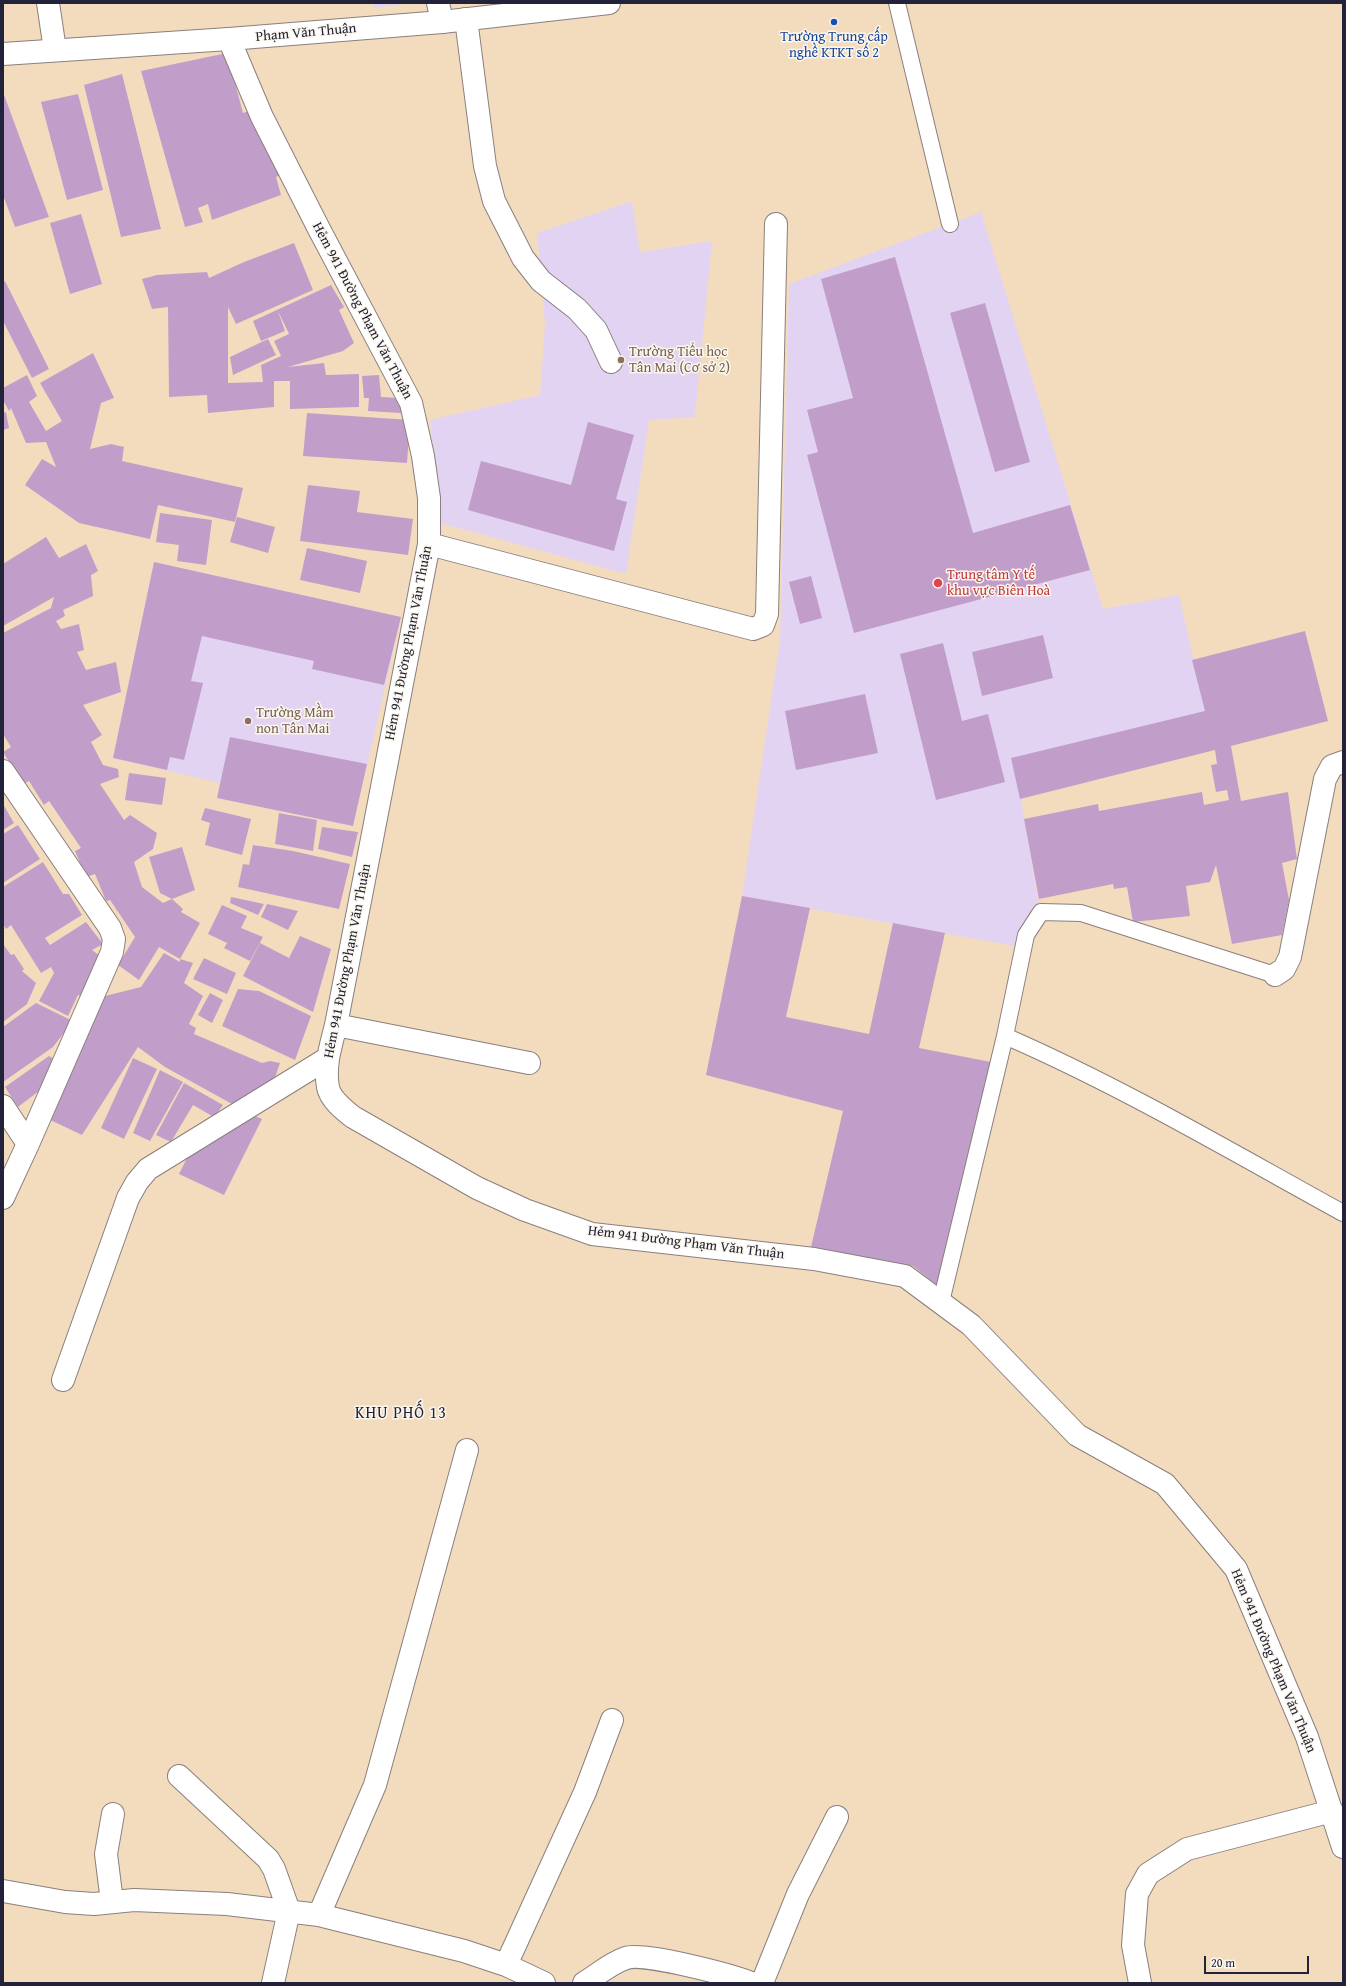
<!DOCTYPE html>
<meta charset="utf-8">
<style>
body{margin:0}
#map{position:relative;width:1346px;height:1986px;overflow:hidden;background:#f3dcbe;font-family:"Gentium Book Plus",serif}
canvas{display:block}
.frame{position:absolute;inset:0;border:4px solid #22223b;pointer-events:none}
.scale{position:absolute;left:1204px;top:1956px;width:105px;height:18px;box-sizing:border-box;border:2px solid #22223b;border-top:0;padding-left:5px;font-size:12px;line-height:14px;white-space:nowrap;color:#22223b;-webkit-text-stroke:3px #fbf7ec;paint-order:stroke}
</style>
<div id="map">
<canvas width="1346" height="1986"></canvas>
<div class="frame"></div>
<div class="scale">20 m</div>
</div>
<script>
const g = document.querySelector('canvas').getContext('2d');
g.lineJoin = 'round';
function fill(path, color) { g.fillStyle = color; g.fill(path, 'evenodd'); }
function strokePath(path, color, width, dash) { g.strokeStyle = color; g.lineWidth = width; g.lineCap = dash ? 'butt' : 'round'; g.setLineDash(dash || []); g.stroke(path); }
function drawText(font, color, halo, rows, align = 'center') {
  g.font = font + ' "Gentium Book Plus",serif'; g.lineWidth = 3; g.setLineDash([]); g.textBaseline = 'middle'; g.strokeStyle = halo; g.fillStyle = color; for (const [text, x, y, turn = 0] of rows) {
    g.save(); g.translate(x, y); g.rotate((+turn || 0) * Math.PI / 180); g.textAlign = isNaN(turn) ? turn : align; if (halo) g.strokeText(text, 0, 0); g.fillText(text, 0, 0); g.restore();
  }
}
fill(new Path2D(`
 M 373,3 L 399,3 L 399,5 L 374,8 Z
 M 632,201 L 640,252 L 712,241 L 695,417 L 649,420 L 626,574 L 440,523 L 430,420 L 540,395 L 545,324 L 537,233 Z
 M 981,212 L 1103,609 L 1179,595 L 1205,711 L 1021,799 L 1039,905 L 1035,907 L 1019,932 L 1014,946 L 742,896 L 780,640 L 789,284 Z
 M 154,562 L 401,617 L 353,826 L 217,798 L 220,783 L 113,758 Z`), '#e3d3f2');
fill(new Path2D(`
 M 227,53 L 243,113 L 251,110 L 281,175 L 276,177 L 281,195 L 212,220 L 208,204 L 198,208 L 203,222 L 185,227 L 141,71 Z
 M 122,74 L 161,229 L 121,237 L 84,85 Z
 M 3,92 L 49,217 L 15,227 L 3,195 Z
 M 78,94 L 103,190 L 67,200 L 41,102 Z
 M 81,214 L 102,284 L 70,294 L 50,223 Z
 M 294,243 L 313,290 L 236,324 L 228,307 L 228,383 L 263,382 L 261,365 L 281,356 L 274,341 L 289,334 L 278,311 L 285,331 L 261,341 L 253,321 L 331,285 L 344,307 L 339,310 L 354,343 L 343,351 L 288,367 L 324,363 L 326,375 L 359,374 L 359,407 L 290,409 L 290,381 L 274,381 L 274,407 L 208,413 L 207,395 L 169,397 L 168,307 L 152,309 L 142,279 L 157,275 L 207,272 L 209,278 L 244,262 Z
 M 895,257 L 973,533 L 1070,505 L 1090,570 L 854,633 L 807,455 L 818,452 L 807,410 L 853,398 L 821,279 Z
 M 5,281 L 49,369 L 32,378 L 3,321 L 3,282 Z
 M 985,303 L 1030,462 L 995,472 L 950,313 Z
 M 268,339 L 276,355 L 233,375 L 230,357 Z
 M 93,353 L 114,398 L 101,403 L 90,449 L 111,444 L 124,447 L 122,461 L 243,488 L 235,522 L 158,505 L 150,539 L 79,523 L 25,485 L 42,459 L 56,467 L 46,442 L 26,443 L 11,408 L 9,411 L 3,400 L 3,388 L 27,375 L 37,396 L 29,402 L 46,431 L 62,421 L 40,383 Z
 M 379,375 L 381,397 L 400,398 L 401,413 L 368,411 L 369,398 L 364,398 L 362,376 Z
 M 6,412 L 9,428 L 3,430 L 3,413 Z
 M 307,413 L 410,420 L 407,463 L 303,456 Z
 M 588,422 L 634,435 L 616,499 L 627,502 L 614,551 L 468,510 L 481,461 L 571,485 Z
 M 308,485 L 360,491 L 357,512 L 413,519 L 408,555 L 300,541 Z
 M 160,513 L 212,520 L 206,565 L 177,561 L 179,545 L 156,542 Z
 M 237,517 L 275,527 L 268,553 L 230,542 Z
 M 46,537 L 59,558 L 86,544 L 98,571 L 91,575 L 93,596 L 63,610 L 65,616 L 56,621 L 61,629 L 79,624 L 84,650 L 77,652 L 86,670 L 116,662 L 121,692 L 83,705 L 102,735 L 91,742 L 103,765 L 118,769 L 119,777 L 100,784 L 124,820 L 130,815 L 157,833 L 153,849 L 134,862 L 142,887 L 163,903 L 172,899 L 183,909 L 181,912 L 200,923 L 180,959 L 159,947 L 139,980 L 118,965 L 135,937 L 110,900 L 106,901 L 95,874 L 86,877 L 75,851 L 81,848 L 49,801 L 44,805 L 29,781 L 23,784 L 3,752 L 11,747 L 3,734 L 3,633 L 51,608 L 54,597 L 3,626 L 3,564 Z
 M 307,548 L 367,561 L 360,593 L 300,580 Z
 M 154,562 L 401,617 L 384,685 L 312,669 L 314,661 L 202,636 L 191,681 L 203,683 L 184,760 L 170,757 L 167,770 L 113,758 Z
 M 811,576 L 822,618 L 800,624 L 789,582 Z
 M 1305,631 L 1328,721 L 1231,746 L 1241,801 L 1288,792 L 1297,859 L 1282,863 L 1289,900 L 1282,935 L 1232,944 L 1216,865 L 1210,882 L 1186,886 L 1190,916 L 1133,922 L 1127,887 L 1114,889 L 1113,884 L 1039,899 L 1024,819 L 1098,804 L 1099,811 L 1202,792 L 1204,805 L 1229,800 L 1227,790 L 1216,792 L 1211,765 L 1217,764 L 1215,750 L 1020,799 L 1011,758 L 1205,711 L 1192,660 Z
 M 1043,635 L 1053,678 L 982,696 L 972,652 Z
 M 943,643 L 962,721 L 988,714 L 1005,782 L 936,800 L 900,654 Z
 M 865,694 L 878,753 L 796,770 L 785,711 Z
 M 230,737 L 367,764 L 353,826 L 217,798 Z
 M 129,773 L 166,778 L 162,805 L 125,800 Z
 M 3,804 L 14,823 L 3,830 Z
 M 205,808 L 251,819 L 242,855 L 205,845 L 210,823 L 201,820 Z
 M 279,813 L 317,820 L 313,851 L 275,844 Z
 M 18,825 L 40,859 L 3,883 L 3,834 Z
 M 322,827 L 358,832 L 352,857 L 318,849 Z
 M 253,845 L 293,851 L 350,864 L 339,909 L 238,887 L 243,864 L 249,865 Z
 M 182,847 L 195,890 L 172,899 L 160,893 L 149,857 Z
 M 43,862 L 63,894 L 69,894 L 82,915 L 45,938 L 50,945 L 86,922 L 103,944 L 92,950 L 100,956 L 82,997 L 78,995 L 68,1016 L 39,1001 L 54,973 L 51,967 L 41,973 L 11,925 L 6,929 L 3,924 L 3,887 Z
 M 742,896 L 810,908 L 786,1017 L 869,1034 L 893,923 L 945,933 L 919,1048 L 991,1062 L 937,1285 L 913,1266 L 811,1247 L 843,1111 L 706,1075 Z
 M 231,897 L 264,904 L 258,915 L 230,903 Z
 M 267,904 L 298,911 L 288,930 L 261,917 Z
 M 222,905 L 247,916 L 241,928 L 263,937 L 250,961 L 224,948 L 227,943 L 208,934 Z
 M 300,936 L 331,949 L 313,1012 L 243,976 L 260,943 L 289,958 Z
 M 3,944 L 11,955 L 14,954 L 24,969 L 22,971 L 36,983 L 27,1004 L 3,1022 Z
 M 164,953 L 180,962 L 180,959 L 193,963 L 184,983 L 203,996 L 189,1024 L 196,1028 L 194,1034 L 262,1063 L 270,1061 L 280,1063 L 271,1089 L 232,1104 L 165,1067 L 138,1047 L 82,1135 L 46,1118 L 101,997 L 141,987 Z
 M 204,958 L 236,973 L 227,994 L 193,979 Z
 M 238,989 L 259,991 L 311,1016 L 295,1060 L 222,1026 Z
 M 210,993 L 223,1000 L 212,1023 L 198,1015 Z
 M 36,1003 L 73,1021 L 53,1047 L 3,1082 L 3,1027 Z
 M 49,1056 L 57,1061 L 47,1085 L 18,1107 L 5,1087 Z
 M 133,1058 L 157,1069 L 124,1139 L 101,1128 Z
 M 160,1070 L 183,1082 L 150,1141 L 133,1133 Z
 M 184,1083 L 223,1105 L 214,1117 L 193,1105 L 171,1142 L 156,1135 Z
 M 253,1115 L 262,1119 L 224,1195 L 179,1174 L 190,1152 Z`), '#c19ec9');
const lane = new Path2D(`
 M 897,3 L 950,224
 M 1005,1036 C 1122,1087 1232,1152 1343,1213
 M 941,1302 L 1005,1036 L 1026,935 L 1041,912 L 1081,913 L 1275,975`);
const street = new Path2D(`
 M 48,3 L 55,50
 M 438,3 L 442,22
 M 466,19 L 485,166 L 494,201 L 523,258 L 541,281 L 577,309 L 596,330 L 611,362
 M 229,39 L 262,117 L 319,229 L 411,403 L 423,456 L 429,498 L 429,544 L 336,1025 C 331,1045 324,1066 328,1087 C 330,1099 344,1110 353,1117 L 477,1188 L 525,1210 L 592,1234 L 814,1259 L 905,1276 L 971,1325 L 1077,1435 L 1165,1484 L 1236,1569 L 1307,1737 L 1343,1847
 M 429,544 L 753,629 L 763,625 L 767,614 L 776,224
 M 3,771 L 110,928 L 114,939 L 112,952 L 28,1144 L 3,1198
 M 1275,975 L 1284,969 L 1290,957 L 1325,779 L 1332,766 L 1343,762
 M 336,1025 L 529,1063
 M 3,1106 L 28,1144
 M 63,1380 L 128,1198 L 137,1182 L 148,1169 L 328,1058
 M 179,1776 L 268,1859 L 274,1869 L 289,1911 L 273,1983
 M 3,1891 L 65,1902 L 94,1904 L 134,1900 L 227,1904 L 319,1915 L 464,1951 L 506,1965 L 544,1983
 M 112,1902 L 106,1854 L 113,1814
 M 319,1915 L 375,1785 L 467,1450
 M 506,1965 L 585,1792 L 612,1720
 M 584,1983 C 597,1975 611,1963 626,1958 C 644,1952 731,1975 751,1983
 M 762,1983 L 798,1894 L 837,1817
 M 1140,1983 L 1133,1945 L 1137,1894 L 1148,1874 L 1187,1849 L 1332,1811`);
const primary = new Path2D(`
 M 3,54 L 229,39 L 442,22 L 609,3`);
strokePath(lane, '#8a7f7c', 18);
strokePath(street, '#8a7f7c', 24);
strokePath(primary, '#8a7f7c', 24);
strokePath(lane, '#fff', 16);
strokePath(street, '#fff', 22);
strokePath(primary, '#fff', 22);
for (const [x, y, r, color] of [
 [834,22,4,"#1a4fb4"],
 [621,360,4,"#8d6e63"],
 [938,583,5,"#e0444e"],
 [248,721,4,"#8d6e63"]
]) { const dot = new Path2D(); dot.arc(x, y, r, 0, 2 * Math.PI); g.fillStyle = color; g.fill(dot); strokePath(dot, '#fbf7ec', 1.5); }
drawText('14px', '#22223b', '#fbf7ec', [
 ["Phạm Văn Thuận",306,33,-5],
 ["Hẻm 941 Đường Phạm Văn Thuận",362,311,62],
 ["Hẻm 941 Đường Phạm Văn Thuận",409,643,-79],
 ["Hẻm 941 Đường Phạm Văn Thuận",348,961,-79],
 ["Hẻm 941 Đường Phạm Văn Thuận",686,1243,7],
 ["Hẻm 941 Đường Phạm Văn Thuận",1273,1661,67]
]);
drawText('14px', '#164399', '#fbf7ec', [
 ["Trường Trung cấp",834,37],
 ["nghề KTKT số 2",834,53]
]);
drawText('14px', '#785e54', '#fbf7ec', [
 ["Trường Tiểu học",629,352],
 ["Tân Mai (Cơ sở 2)",629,368],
 ["Trường Mầm",256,713],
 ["non Tân Mai",256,729]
], 'left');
drawText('14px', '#be3a42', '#fbf7ec', [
 ["Trung tâm Y tế",947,575],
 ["khu vực Biên Hoà",947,591]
], 'left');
g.letterSpacing = '1px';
drawText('16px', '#22223b', '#fbf7ec', [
 ["KHU PHỐ 13",401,1414]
]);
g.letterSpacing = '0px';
</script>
